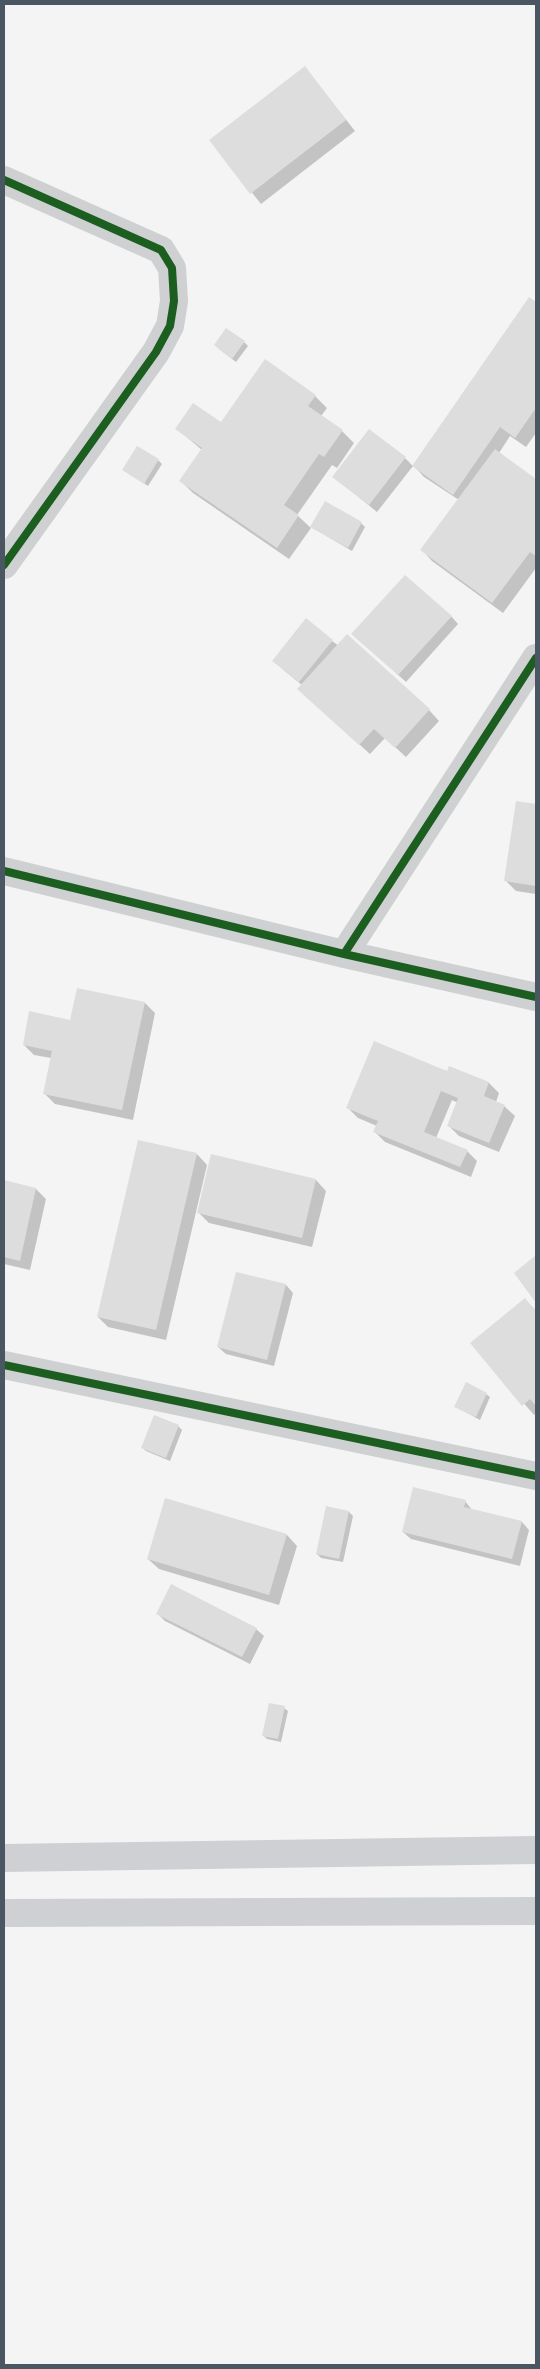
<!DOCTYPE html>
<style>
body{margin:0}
#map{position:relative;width:540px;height:2369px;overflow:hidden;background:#f4f4f4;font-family:"Fira Sans",sans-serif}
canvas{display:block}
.frame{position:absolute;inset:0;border:5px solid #4a5661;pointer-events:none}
</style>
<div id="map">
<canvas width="540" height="2369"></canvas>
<div class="frame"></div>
</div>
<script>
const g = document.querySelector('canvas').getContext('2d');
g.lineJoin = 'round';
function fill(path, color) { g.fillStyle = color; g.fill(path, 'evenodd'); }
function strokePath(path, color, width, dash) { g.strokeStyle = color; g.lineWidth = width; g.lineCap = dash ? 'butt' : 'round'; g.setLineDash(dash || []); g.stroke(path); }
fill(new Path2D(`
 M 305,68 L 355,131 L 261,204 L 211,141 Z
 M 529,299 L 536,304 L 536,433 L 526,447 L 510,436 L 499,453 L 536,481 L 536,568 L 503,613 L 432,561 L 422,550 L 459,500 L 424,477 L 414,466 Z
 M 244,342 L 248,346 L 236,362 L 219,349 Z
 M 315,396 L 327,408 L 321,416 L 342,431 L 354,443 L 337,468 L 332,465 L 297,515 L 311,528 L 289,559 L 193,493 L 181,481 L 202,450 L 177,429 L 222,424 Z
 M 405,458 L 413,466 L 377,512 L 334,477 Z
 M 158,460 L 162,464 L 148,486 L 124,470 Z
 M 361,523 L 365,527 L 352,551 L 311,527 Z
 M 451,616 L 458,624 L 406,682 L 361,641 Z
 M 332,641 L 429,710 L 439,721 L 406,757 L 385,738 L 370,754 L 309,699 L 302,685 L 281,668 Z
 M 517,803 L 536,805 L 536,894 L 516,891 L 506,881 Z
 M 145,1003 L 155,1013 L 133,1120 L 55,1104 L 44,1093 L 51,1058 L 34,1055 L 24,1045 L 71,1021 Z
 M 448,1073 L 489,1083 L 499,1093 L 496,1102 L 504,1106 L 515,1116 L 499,1152 L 459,1136 L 448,1125 L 458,1103 L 452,1100 L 436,1138 L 467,1151 L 477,1161 L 471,1177 L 385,1142 L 375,1132 L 377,1126 L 358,1118 L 348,1108 Z
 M 197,1154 L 207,1165 L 166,1340 L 108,1327 L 98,1317 Z
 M 316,1180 L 326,1191 L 312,1247 L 209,1223 L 199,1213 Z
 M 4,1182 L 36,1189 L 46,1199 L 30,1270 L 4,1264 Z
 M 237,1273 L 286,1285 L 293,1293 L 274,1366 L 226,1354 L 218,1347 Z
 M 525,1299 L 536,1311 L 536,1413 L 534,1415 L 472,1343 Z
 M 486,1394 L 490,1397 L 480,1420 L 456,1407 Z
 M 178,1426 L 182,1430 L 170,1461 L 146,1451 L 143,1448 Z
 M 166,1500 L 287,1535 L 297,1546 L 279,1605 L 159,1569 L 148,1559 Z
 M 465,1501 L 472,1510 L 522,1522 L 529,1530 L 520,1566 L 411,1539 L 403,1532 Z
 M 327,1508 L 349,1512 L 353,1516 L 343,1562 L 321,1558 L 317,1554 Z
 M 158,1614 L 256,1629 L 264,1636 L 250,1664 L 165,1621 Z
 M 284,1708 L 288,1711 L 281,1742 L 267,1739 L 263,1735 Z`), '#0003');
fill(new Path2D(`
 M 305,66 L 346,120 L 250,194 L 209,140 Z
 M 529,297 L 536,302 L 536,408 L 515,438 L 500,427 L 453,495 L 412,466 Z
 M 226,328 L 245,341 L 232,359 L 214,345 Z
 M 265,359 L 316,395 L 308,406 L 343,430 L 324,457 L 319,454 L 284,505 L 299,515 L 277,548 L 179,481 L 202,448 L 175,429 L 193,403 L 221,422 Z
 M 369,429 L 406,457 L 369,505 L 332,477 Z
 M 137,446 L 159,459 L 144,484 L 122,470 Z
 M 495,449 L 536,479 L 536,556 L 530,552 L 492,603 L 420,550 Z
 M 325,501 L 362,522 L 348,548 L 310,527 Z
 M 405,575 L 452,616 L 398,675 L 351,634 Z
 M 306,618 L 333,640 L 299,682 L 272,661 Z
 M 347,634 L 430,709 L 395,748 L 374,729 L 359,745 L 297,689 Z
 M 516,801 L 536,804 L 536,886 L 504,881 Z
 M 77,988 L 145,1002 L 122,1110 L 43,1094 L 52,1051 L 23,1045 L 29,1011 L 70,1020 Z
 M 374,1041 L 447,1071 L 449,1066 L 489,1082 L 484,1096 L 505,1105 L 489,1143 L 447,1126 L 458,1098 L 441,1091 L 424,1132 L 468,1150 L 460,1167 L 373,1132 L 378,1121 L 346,1108 Z
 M 138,1140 L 197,1153 L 156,1330 L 97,1317 Z
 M 211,1154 L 316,1179 L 302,1238 L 197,1213 Z
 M 4,1180 L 36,1188 L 20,1261 L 4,1257 Z
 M 536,1255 L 536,1303 L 514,1273 Z
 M 236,1272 L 286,1284 L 267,1360 L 217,1347 Z
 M 525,1298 L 536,1312 L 536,1406 L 530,1399 L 522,1406 L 470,1343 Z
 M 466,1382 L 487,1393 L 476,1417 L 454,1407 Z
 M 154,1415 L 179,1425 L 166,1458 L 141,1448 Z
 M 413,1487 L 466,1500 L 464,1507 L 522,1521 L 512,1559 L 402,1532 Z
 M 165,1498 L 287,1534 L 269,1595 L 147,1559 Z
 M 326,1506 L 349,1511 L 339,1559 L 316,1554 Z
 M 171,1584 L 257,1628 L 242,1657 L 156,1614 Z
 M 269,1703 L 285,1706 L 278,1739 L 262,1736 Z`), '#ddddde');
strokePath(new Path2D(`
 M 4,180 L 161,250 L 172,268 L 174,301 L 170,326 L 156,352 L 4,565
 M 4,871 L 344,954 L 536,997
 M 344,954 L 536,658
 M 4,1365 L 536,1476`), '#ced0d2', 28);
strokePath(new Path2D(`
 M 4,1858 L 536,1850
 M 4,1913 L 536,1911`), '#ced0d4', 28);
strokePath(new Path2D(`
 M 4,180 L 161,250 L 172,268 L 174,301 L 170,326 L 156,352 L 4,565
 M 4,871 L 344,954 L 536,997
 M 344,954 L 536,658
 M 4,1365 L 536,1476`), '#1b5e20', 8);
</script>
